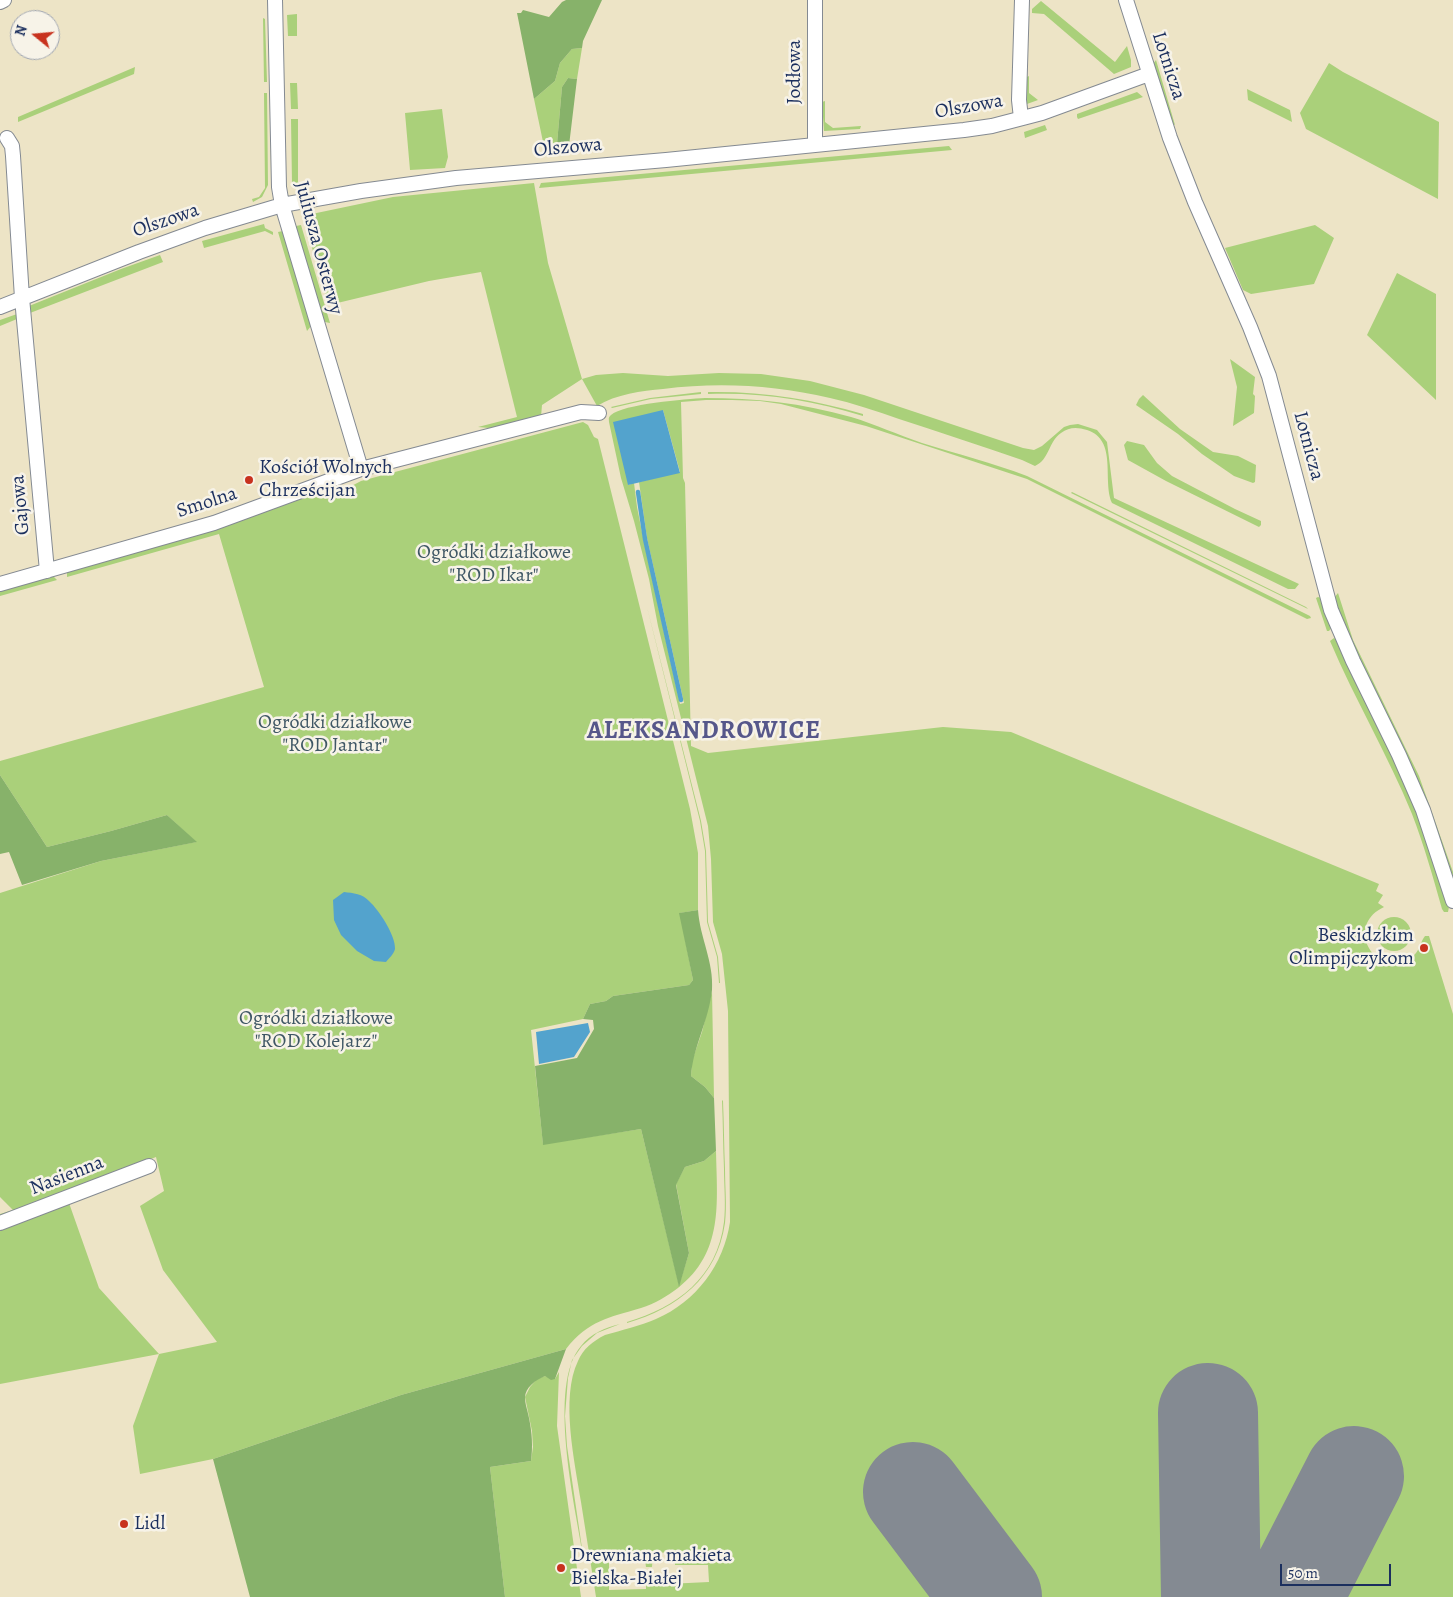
<!DOCTYPE html>
<meta charset="utf-8">
<style>
body{margin:0}
#map{position:relative;width:1453px;height:1597px;overflow:hidden;background:#ede4c6;font-family:Alegreya,serif}
canvas{display:block}
.north{position:absolute;left:10px;top:10px;width:50px;height:50px;box-sizing:border-box;background:#f7f3e8;border:1px solid #9fa5b1;border-radius:50%;rotate:287deg;font-size:14px;font-weight:700;line-height:20px;text-align:center;color:#1b2f5e}
.north::after{content:'';display:block;margin:auto;width:18px;height:22px;background:#c8321e;clip-path:polygon(50% 0,100% 100%,50% 72%,0 100%)}
.scale{position:absolute;left:1280px;top:1564px;width:111px;height:22px;box-sizing:border-box;border:2px solid #1b2f5e;border-top:0;padding-left:6px;font-size:15px;line-height:18px;white-space:nowrap;color:#1b2f5e;-webkit-text-stroke:4px #f7f3e8;paint-order:stroke}
</style>
<div id="map">
<canvas width="1453" height="1597"></canvas>
<div class="north">N</div>
<div class="scale">50 m</div>
</div>
<script>
const g = document.querySelector('canvas').getContext('2d');
g.lineJoin = 'round';
function fill(path, color) { g.fillStyle = color; g.fill(path, 'evenodd'); }
function strokePath(path, color, width, dash) { g.strokeStyle = color; g.lineWidth = width; g.lineCap = dash ? 'butt' : 'round'; g.setLineDash(dash || []); g.stroke(path); }
function drawText(font, color, halo, rows, align = 'center') {
  g.font = font + ' Alegreya,serif'; g.lineWidth = 5; g.setLineDash([]); g.textBaseline = 'middle'; g.strokeStyle = halo; g.fillStyle = color; for (const [text, x, y, turn = 0] of rows) {
    g.save(); g.translate(x, y); g.rotate((+turn || 0) * Math.PI / 180); g.textAlign = isNaN(turn) ? turn : align; if (halo) g.strokeText(text, 0, 0); g.fillText(text, 0, 0); g.restore();
  }
}
fill(new Path2D(`
 M 1041,1 L 1115,62 L 1127,46 L 1131,60 L 1131,67 L 1114,74 L 1044,14 L 1032,13 L 1032,9 Z
 M 297,14 L 297,36 L 288,36 L 287,15 Z
 M 263,18 L 265,19 L 267,82 L 264,82 Z
 M 582,48 L 577,79 L 568,78 L 562,87 L 556,155 L 546,156 L 534,99 L 555,81 L 560,63 L 572,49 Z
 M 1156,60 L 1175,125 L 1173,124 L 1153,64 Z
 M 1329,63 L 1343,72 L 1439,122 L 1438,199 L 1306,129 L 1300,113 Z
 M 135,67 L 134,74 L 18,122 L 18,117 Z
 M 1029,76 L 1029,93 L 1038,100 L 1027,104 L 1025,100 L 1025,78 Z
 M 290,83 L 297,83 L 298,109 L 291,109 Z
 M 1247,89 L 1290,110 L 1292,122 L 1248,100 Z
 M 1137,92 L 1143,97 L 1078,119 L 1077,117 L 1077,114 Z
 M 264,93 L 267,93 L 268,185 L 262,197 L 253,202 L 252,199 L 259,197 L 265,188 Z
 M 825,101 L 825,122 L 833,128 L 861,126 L 860,129 L 824,131 L 822,102 Z
 M 442,109 L 448,157 L 445,168 L 410,170 L 405,113 Z
 M 291,119 L 298,119 L 298,182 L 308,188 C 300,190 296,190 292,183 Z
 M 1045,125 L 1047,130 L 1025,138 L 1024,132 Z
 M 949,146 L 952,150 L 539,188 L 541,183 Z
 M 534,183 L 548,263 L 582,379 L 596,375 L 623,373 L 668,376 L 719,373 L 761,374 L 810,381 L 864,395 L 1023,448 L 1034,450 L 1042,446 L 1064,427 L 1070,425 L 1078,424 L 1097,430 L 1107,442 L 1114,498 L 1299,584 L 1295,589 L 1288,589 L 1112,503 C 1102,480 1118,440 1087,430 C 1077,427 1069,427 1061,433 C 1048,442 1050,459 1035,466 L 1022,460 C 981,446 940,432 899,419 C 876,411 853,403 830,398 C 774,385 719,382 663,389 C 642,391 616,394 597,406 L 582,379 L 542,405 L 541,417 L 489,428 L 478,427 L 517,417 L 481,272 L 429,281 L 329,305 L 305,224 L 307,215 L 393,197 Z
 M 264,224 L 265,228 L 273,232 L 273,235 L 265,231 L 204,248 L 202,241 Z
 M 301,225 L 330,323 L 325,322 L 322,314 L 296,226 Z
 M 1315,225 L 1334,238 L 1314,284 L 1251,294 L 1243,290 L 1225,248 Z
 M 283,231 L 311,326 L 307,331 L 278,232 Z
 M 160,255 L 163,262 L 30,313 L 29,306 L 121,269 Z
 M 1397,273 L 1436,294 L 1436,400 L 1367,335 Z
 M 17,314 L 28,409 L 25,410 L 17,319 L 0,326 L 0,320 Z
 M 1230,359 L 1255,377 L 1253,394 L 1255,396 L 1254,413 L 1233,426 L 1237,387 Z
 M 701,392 L 701,394 L 651,399 L 612,408 L 611,407 L 650,398 Z
 M 708,392 C 761,391 812,399 863,414 L 863,416 C 812,400 761,392 708,394 Z
 M 1143,395 L 1180,429 L 1213,452 L 1238,456 L 1256,465 L 1255,482 L 1253,483 L 1234,476 L 1202,454 L 1178,434 L 1136,405 L 1139,399 Z
 M 705,398 C 755,398 802,403 851,417 C 875,424 898,435 922,443 C 957,454 993,463 1027,476 L 1310,616 L 1311,618 L 1307,619 L 1027,479 L 866,426 L 781,404 L 760,401 L 732,400 L 706,400 L 681,402 L 683,478 L 685,483 L 691,746 L 708,753 L 943,727 L 1011,732 L 1379,884 L 1376,891 L 1383,895 L 1378,903 L 1384,907 C 1338,929 1386,989 1416,953 C 1420,948 1421,941 1425,936 L 1429,936 L 1453,1014 L 1453,1597 L 596,1597 C 591,1565 586,1534 581,1502 C 575,1463 560,1398 578,1361 C 583,1349 593,1341 605,1335 C 622,1330 640,1326 656,1319 C 696,1302 724,1264 730,1222 L 728,1011 L 722,954 L 713,922 L 711,859 L 708,826 L 658,626 L 649,579 L 634,521 L 621,478 L 609,422 C 609,418 608,418 611,415 C 623,404 686,399 705,398 ZM 663,410 L 680,472 L 639,482 L 647,538 L 684,703 L 680,704 L 644,542 L 637,507 L 634,483 L 628,485 ZM 674,1552 L 675,1565 L 708,1565 L 709,1582 L 646,1585 L 646,1589 L 609,1590 L 609,1561 L 645,1560 L 646,1567 L 652,1567 L 653,1553 Z
 M 583,422 L 588,425 L 594,437 L 598,439 L 690,809 L 698,853 L 698,910 L 680,913 L 693,980 L 689,985 L 613,996 L 606,1001 L 590,1004 L 583,1019 L 531,1030 L 543,1144 L 641,1129 L 679,1285 L 689,1253 L 676,1184 L 685,1167 L 704,1161 L 716,1151 C 717,1203 724,1252 678,1288 C 667,1296 655,1304 641,1308 C 608,1318 589,1320 566,1349 L 401,1395 L 213,1459 L 140,1474 L 133,1426 L 159,1354 L 0,1384 L 0,1228 L 69,1203 L 99,1288 L 159,1354 L 217,1342 L 163,1270 L 140,1206 L 164,1191 L 156,1157 L 0,1218 L 0,1214 L 13,1210 L 0,1197 L 0,893 L 101,861 L 196,842 L 167,815 L 111,831 L 47,847 L 0,775 L 0,761 L 264,687 L 219,534 L 67,577 L 67,571 L 229,524 L 334,487 L 342,491 L 361,481 Z
 M 1127,441 L 1144,445 L 1157,463 L 1172,476 L 1235,509 L 1261,521 L 1261,525 L 1259,527 L 1166,481 L 1128,460 L 1124,445 Z
 M 1072,492 L 1306,607 L 1308,609 L 1071,493 Z
 M 53,576 L 57,580 L 0,596 L 0,591 Z
 M 1338,593 L 1353,640 L 1419,776 L 1453,872 L 1453,884 L 1353,649 L 1334,598 Z
 M 1318,597 L 1321,598 L 1332,627 L 1329,631 L 1327,631 L 1316,598 Z
 M 647,607 L 701,821 L 706,851 L 708,922 L 718,957 L 720,983 L 719,983 L 717,957 L 707,922 L 705,851 L 700,821 Z
 M 1334,638 L 1337,640 C 1356,687 1382,731 1402,778 C 1421,820 1435,863 1449,907 L 1448,912 L 1444,912 L 1442,909 C 1433,877 1424,845 1412,814 C 1388,755 1355,700 1330,641 Z
 M1377 934a17 17 0 1 1 34 0a17 17 0 1 1-34 0Z
 M 712,991 L 714,1098 L 705,1087 L 691,1076 L 692,1061 L 702,1032 Z
 M 722,1100 L 723,1101 C 724,1124 724,1147 725,1169 C 725,1187 727,1205 725,1223 C 717,1278 678,1308 627,1323 L 627,1322 C 677,1307 717,1278 724,1222 C 726,1205 724,1186 724,1169 C 723,1146 723,1123 722,1100 Z
 M 620,1324 L 597,1333 L 582,1346 L 572,1360 L 568,1378 L 565,1416 L 567,1446 L 583,1555 C 575,1506 547,1385 581,1346 C 591,1333 605,1328 620,1324 Z
 M 559,1372 L 557,1426 L 581,1597 L 505,1597 L 490,1467 L 531,1461 L 533,1447 L 532,1431 L 525,1397 L 530,1387 L 537,1379 L 545,1376 L 555,1379 Z`), '#aad07a');
fill(new Path2D(`
 M 566,0 L 602,0 L 583,41 L 582,48 L 572,49 L 560,63 L 555,81 L 534,99 L 517,13 L 521,13 L 523,10 L 549,17 L 562,2 Z
 M 568,78 L 577,79 L 568,154 L 556,155 L 562,87 Z
 M 0,775 L 47,847 L 111,831 L 167,815 L 197,842 L 101,861 L 22,885 L 9,852 L 0,854 Z
 M 698,910 C 700,938 714,962 712,990 C 709,1020 693,1047 691,1076 L 705,1087 L 714,1098 L 716,1151 L 704,1161 L 685,1167 L 676,1185 L 689,1253 L 679,1287 L 641,1129 L 543,1145 L 535,1066 L 577,1058 L 594,1029 L 593,1020 L 583,1019 L 590,1004 L 606,1001 L 613,996 L 689,985 L 693,980 L 679,913 Z
 M 566,1349 L 555,1379 L 551,1380 L 545,1376 C 536,1380 525,1387 525,1398 C 525,1404 528,1412 529,1418 C 532,1433 533,1446 531,1461 L 490,1467 L 505,1597 L 250,1597 L 213,1459 L 401,1395 Z`), '#87b26a');
fill(new Path2D(`
 M 663,410 L 680,473 L 628,485 L 613,422 Z
 M 344,892 C 353,893 363,894 369,901 C 379,910 396,936 395,949 C 394,954 389,958 386,962 L 374,961 L 357,951 L 341,935 L 334,920 L 333,900 Z
 M 588,1023 L 590,1032 L 574,1057 L 539,1064 L 536,1032 Z`), '#53a3cd');
strokePath(new Path2D(`
 M 638,492 L 645,539 L 681,700`), '#53a3cd', 4.5);
strokePath(new Path2D(`
 M 1208,1413 L 1211,1597
 M 913,1492 L 992,1597
 M 1292,1597 L 1354,1476`), '#848a92', 100);
const minor = new Path2D(`
 M 275,0 L 279,187 L 282,205 L 361,469
 M 815,0 L 815,145
 M 1126,0 L 1170,138 L 1195,202 L 1250,327 L 1269,376 L 1331,610 L 1353,661 L 1399,755 L 1423,810 L 1453,901
 M 0,2 L 4,0
 M 1021,118 L 1019,100 L 1022,0
 M 7,138 L 12,146 L 13,156 L 22,298 L 47,571
 M 0,307 L 139,252 L 205,228 L 282,205 L 361,191 L 456,178 L 666,160 L 964,130 L 992,126 L 1042,113 L 1149,74
 M 0,584 L 214,523 L 361,469 L 581,412 L 599,413
 M 0,1223 L 149,1166`);
strokePath(minor, '#848a92', 16);
strokePath(minor, '#fff', 14);
for (const [x, y, r, color] of [
 [249,480,5,"#c8321e"],
 [1424,948,5,"#c8321e"],
 [124,1524,5,"#c8321e"],
 [561,1568,5,"#c8321e"]
]) { const dot = new Path2D(); dot.arc(x, y, r, 0, 2 * Math.PI); g.fillStyle = color; g.fill(dot); strokePath(dot, '#f7f3e8', 2); }
drawText('20px', '#1b2f5e', '#f7f3e8', [
 ["Lotnicza",1168,66,72],
 ["Jodłowa",795,72,-90],
 ["Olszowa",969,107,-10],
 ["Olszowa",568,148,-5],
 ["Olszowa",166,221,-19],
 ["Juliusza Osterwy",318,248,75],
 ["Lotnicza",1308,446,75],
 ["Smolna",207,503,-18],
 ["Gajowa",21,505,-95],
 ["Nasienna",67,1176,-21]
]);
drawText('20px', '#1b2f5e', '#f7f3e8', [
 ["Kościół Wolnych",259,468],
 ["Chrześcijan",259,491],
 ["Beskidzkim",1414,936,"right"],
 ["Olimpijczykom",1414,959,"right"],
 ["Lidl",134,1524],
 ["Drewniana makieta",571,1556],
 ["Bielska-Białej",571,1579]
], 'left');
drawText('20px', '#3f5765', '#f7f3e8', [
 ["Ogródki działkowe",494,553],
 ["\"ROD Ikar\"",494,576],
 ["Ogródki działkowe",335,723],
 ["\"ROD Jantar\"",335,746],
 ["Ogródki działkowe",316,1019],
 ["\"ROD Kolejarz\"",316,1042]
]);
g.letterSpacing = '1px';
drawText('bold 25px', '#56578a', '#f7f3e8', [
 ["ALEKSANDROWICE",704,732]
]);
g.letterSpacing = '0px';
</script>
